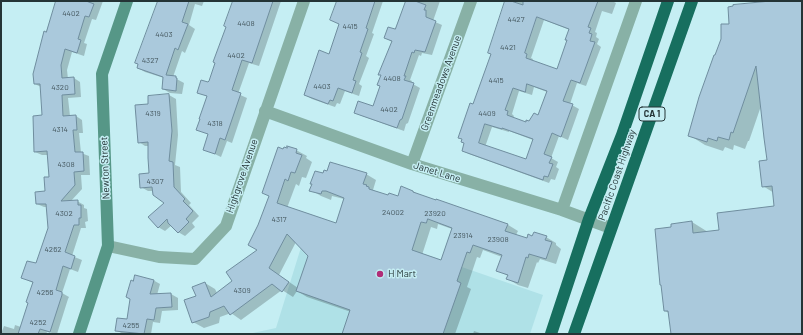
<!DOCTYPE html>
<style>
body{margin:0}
#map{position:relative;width:803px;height:335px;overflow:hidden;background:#c5eef3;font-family:Barlow,sans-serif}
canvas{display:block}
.frame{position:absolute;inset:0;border:2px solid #243436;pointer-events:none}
</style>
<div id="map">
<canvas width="803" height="335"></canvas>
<div class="frame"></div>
</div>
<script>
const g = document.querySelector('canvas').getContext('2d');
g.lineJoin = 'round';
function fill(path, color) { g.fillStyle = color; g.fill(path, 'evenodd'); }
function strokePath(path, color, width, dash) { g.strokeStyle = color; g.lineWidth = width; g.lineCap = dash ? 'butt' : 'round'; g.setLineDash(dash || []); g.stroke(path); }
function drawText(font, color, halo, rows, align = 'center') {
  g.font = font + ' Barlow,sans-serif'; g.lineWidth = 3; g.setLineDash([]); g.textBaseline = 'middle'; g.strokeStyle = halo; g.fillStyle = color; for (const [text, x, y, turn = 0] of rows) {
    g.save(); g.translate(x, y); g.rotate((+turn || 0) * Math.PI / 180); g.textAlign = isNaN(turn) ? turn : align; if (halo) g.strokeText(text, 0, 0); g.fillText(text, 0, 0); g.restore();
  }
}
fill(new Path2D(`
 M 311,215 L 543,295 L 530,334 L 248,334 L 276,328 Z`), '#afe1e7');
fill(new Path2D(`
 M 57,1 L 103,1 L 96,20 L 92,19 L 84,43 L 87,44 L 84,56 L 72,52 L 67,70 L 68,79 L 74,78 L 80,82 L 81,97 L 68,98 L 70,116 L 76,116 L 82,120 L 83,133 L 79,133 L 81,153 L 89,156 L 90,175 L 81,175 L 82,189 L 71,201 L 77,201 L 84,205 L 84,208 L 87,209 L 88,221 L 85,222 L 86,228 L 81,228 L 72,256 L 82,260 L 78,272 L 70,269 L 62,293 L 69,297 L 68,299 L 57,334 L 47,332 L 46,334 L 1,334 L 4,326 L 14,329 L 15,325 L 21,327 L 30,303 L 33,283 L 23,278 L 36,265 L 49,228 L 47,207 L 44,207 L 37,204 L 46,192 L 50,178 L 48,155 L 42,155 L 35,152 L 43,116 L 41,87 L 35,84 L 46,33 Z
 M 158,1 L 204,1 L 202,6 L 195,4 L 189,25 L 195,29 L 185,53 L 182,51 L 173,77 L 184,83 L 182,94 L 170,93 L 163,89 L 164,78 L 145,72 L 138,68 Z
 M 238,1 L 281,1 L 259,66 L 249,63 L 238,94 L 247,98 L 232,143 L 227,141 L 221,157 L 204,149 L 209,135 L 198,129 L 208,97 L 198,92 L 210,82 Z
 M 337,1 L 383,1 L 372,33 L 374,34 L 366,56 L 369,58 L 359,84 L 362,86 L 359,96 L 345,91 L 340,104 L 337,103 L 335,107 L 312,99 L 305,95 L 330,55 L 340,24 L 331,20 Z
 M 406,1 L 440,1 L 433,21 L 442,25 L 432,55 L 422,53 L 421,56 L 419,55 L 410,80 L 412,81 L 411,83 L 420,88 L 408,123 L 406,124 L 404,131 L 362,116 L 355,112 L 373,107 L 381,86 L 392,42 L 385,38 L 396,30 Z
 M 506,1 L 612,1 L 616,3 L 612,14 L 602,11 L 595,32 L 597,33 L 596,37 L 599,39 L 597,44 L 601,47 L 586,86 L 577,83 L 570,104 L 579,109 L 568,140 L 559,136 L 551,158 L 558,162 L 556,167 L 559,169 L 555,180 L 551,179 L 549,183 L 469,154 L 463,151 L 465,143 L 463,139 L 492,55 L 489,53 ZM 544,20 L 570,30 L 568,40 L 558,70 L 532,62 L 533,59 L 531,58 ZM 534,87 L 547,92 L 539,116 L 530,123 L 526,123 L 513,118 L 514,116 L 512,114 L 519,91 L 532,95 ZM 492,127 L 509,132 L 509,131 L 533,140 L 526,161 L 485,147 Z
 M 783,1 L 802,1 L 802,334 L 672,334 L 669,313 L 665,311 L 673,228 L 692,222 L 708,232 L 720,231 L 775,207 L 774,193 L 763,186 L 769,161 L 761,106 L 749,141 L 748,141 L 745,149 L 734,145 L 733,150 L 725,147 L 723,151 L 705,145 L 689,135 L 730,25 Z
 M 169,95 L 176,99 L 178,135 L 175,165 L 180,167 L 181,192 L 191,203 L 189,205 L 199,216 L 192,223 L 195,227 L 185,236 L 178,232 L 172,225 L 165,231 L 158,227 L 165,203 L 153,191 L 148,191 L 141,187 L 150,174 L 149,146 L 145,146 L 139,142 L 149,105 Z
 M 296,150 L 307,156 L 306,158 L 312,162 L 306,178 L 302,177 L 299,186 L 296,184 L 287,208 L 336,224 L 344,199 L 332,196 L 331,200 L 321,196 L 311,190 L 323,174 L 366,174 L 376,180 L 373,190 L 388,196 L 398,197 L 413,191 L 420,196 L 505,223 L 518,231 L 516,235 L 528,239 L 546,237 L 556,243 L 556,245 L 561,249 L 556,264 L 540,259 L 538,263 L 537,262 L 528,288 L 518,285 L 508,279 L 508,276 L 497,270 L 502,257 L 483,250 L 480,258 L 477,257 L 467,287 L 471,289 L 455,334 L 343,334 L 351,312 L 307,297 L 297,291 L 293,297 L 282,290 L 241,320 L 231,313 L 220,317 L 219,323 L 204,328 L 193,322 L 197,296 L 205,283 L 215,289 L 217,293 L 234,281 L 259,250 L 259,226 L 270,196 L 264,193 ZM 438,224 L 452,229 L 441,261 L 422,255 L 431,227 L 437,229 ZM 296,242 L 309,256 L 298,288 L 279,275 Z
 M 153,280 L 160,284 L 157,295 L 171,294 L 178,298 L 178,310 L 162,311 L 160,323 L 153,322 L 151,334 L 123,334 L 116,330 L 128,320 Z
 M 474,331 L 483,334 L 473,334 Z`), '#0003');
const building = new Path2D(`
 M 56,1 L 86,1 L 94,4 L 89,17 L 85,16 L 78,39 L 81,40 L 77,53 L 65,49 L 61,65 L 62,78 L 74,77 L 75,94 L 62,95 L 63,116 L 76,115 L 77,130 L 73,130 L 75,152 L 83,152 L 84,171 L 74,172 L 75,185 L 61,201 L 78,200 L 78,205 L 81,205 L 81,218 L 79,218 L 79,225 L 74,225 L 65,252 L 75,256 L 71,269 L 63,266 L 56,290 L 62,292 L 62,295 L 50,332 L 40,329 L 38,334 L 18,334 L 28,303 L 26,302 L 33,282 L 21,278 L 27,261 L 36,263 L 48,228 L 46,204 L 36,204 L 35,192 L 45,191 L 44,177 L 49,177 L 47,151 L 34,152 L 33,116 L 42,115 L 40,84 L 34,84 L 33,74 L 44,31 L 46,32 Z
 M 158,1 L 189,1 L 182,22 L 188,24 L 178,50 L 175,48 L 166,75 L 176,76 L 176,78 L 177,78 L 176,91 L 162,89 L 163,77 L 137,68 L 138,64 L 135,63 Z
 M 233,1 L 273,1 L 252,63 L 242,60 L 232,90 L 241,93 L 225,140 L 220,138 L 215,154 L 203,150 L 208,134 L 196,130 L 200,119 L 199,119 L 207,96 L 197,93 L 201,80 L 208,82 L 209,81 L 215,63 L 213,62 L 226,27 L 224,26 Z
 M 337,1 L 375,1 L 366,28 L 368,29 L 360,52 L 362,53 L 353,80 L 356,81 L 352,93 L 338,88 L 333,101 L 330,100 L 328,104 L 304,95 L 319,50 L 329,54 L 339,24 L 330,20 Z
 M 406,1 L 415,1 L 426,5 L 424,10 L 426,10 L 426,17 L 436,21 L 425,52 L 415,50 L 414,53 L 412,52 L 404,76 L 406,76 L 404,80 L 414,83 L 402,119 L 400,120 L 397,128 L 354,113 L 358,101 L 373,106 L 380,86 L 377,85 L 381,75 L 378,75 L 392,41 L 384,38 L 388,27 L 395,29 Z
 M 505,1 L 511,1 L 523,5 L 523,1 L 598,1 L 588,27 L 591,28 L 589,33 L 592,34 L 590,41 L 595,42 L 580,83 L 571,80 L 563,101 L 573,104 L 561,137 L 552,133 L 544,154 L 552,157 L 549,163 L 553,164 L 548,177 L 544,176 L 543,180 L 462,151 L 464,143 L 461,142 L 462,139 L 458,138 L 470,103 L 473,104 L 491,54 L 488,53 ZM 537,17 L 569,29 L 565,40 L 567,40 L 557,69 L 526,58 L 527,54 L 525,53 ZM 527,84 L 547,91 L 538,115 L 534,113 L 529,121 L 526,120 L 526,122 L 507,115 L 508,111 L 505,110 L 513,88 L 525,92 ZM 485,124 L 502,129 L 502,128 L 533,139 L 526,159 L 479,143 Z
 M 771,1 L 802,1 L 802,334 L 671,334 L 668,311 L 664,311 L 661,285 L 660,285 L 655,229 L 671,227 L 671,224 L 692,221 L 693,233 L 719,230 L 717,213 L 774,206 L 772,186 L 762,187 L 759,161 L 767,160 L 764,138 L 756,66 L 733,133 L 731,132 L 729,140 L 718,137 L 717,141 L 708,138 L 707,142 L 688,136 L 699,97 L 714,55 L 715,55 L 721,39 L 721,24 L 729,24 L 728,7 L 733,6 L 733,5 Z
 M 169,94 L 172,131 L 169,161 L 173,162 L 174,187 L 185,199 L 183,201 L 193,211 L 186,219 L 189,222 L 178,233 L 168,223 L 167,219 L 158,228 L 148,217 L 164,203 L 153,195 L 152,187 L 140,188 L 139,174 L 149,173 L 148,158 L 148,142 L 138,143 L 135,105 L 148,104 L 148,96 Z
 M 287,146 L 297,149 L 296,153 L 302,155 L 295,173 L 291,172 L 288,181 L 285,179 L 277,203 L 336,223 L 344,198 L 326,191 L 322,191 L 321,194 L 309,191 L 312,184 L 310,184 L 315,171 L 323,173 L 324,170 L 327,171 L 330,162 L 367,173 L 363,184 L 367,185 L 366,186 L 369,187 L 369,189 L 388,195 L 389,193 L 398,196 L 401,186 L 413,191 L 413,192 L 436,200 L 436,199 L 505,223 L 508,224 L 505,231 L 527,238 L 528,234 L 532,236 L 534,232 L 547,236 L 545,240 L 552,242 L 546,259 L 529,254 L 528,258 L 526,257 L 518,283 L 506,279 L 508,275 L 496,271 L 502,255 L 473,245 L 470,253 L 467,252 L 457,281 L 461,283 L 443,334 L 342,334 L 350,310 L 296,291 L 308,256 L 287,234 L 269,268 L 289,282 L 282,292 L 272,284 L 230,315 L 224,306 L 210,312 L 209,317 L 192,323 L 184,300 L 196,296 L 192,287 L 205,282 L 211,297 L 232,281 L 226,272 L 257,250 L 248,245 L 258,225 L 269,196 L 262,193 L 278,147 L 283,149 L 284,147 L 287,148 ZM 428,219 L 452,228 L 441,260 L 412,250 L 421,222 L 426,223 Z
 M 135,275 L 154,280 L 150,294 L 171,293 L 172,307 L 156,308 L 154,320 L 147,319 L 144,334 L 115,331 L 117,318 L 127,319 L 130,299 L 126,297 L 131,280 L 133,281 Z`);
fill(building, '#aac9dc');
strokePath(building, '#6f8d9e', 1);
strokePath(new Path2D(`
 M 265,111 L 412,164 L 562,210 L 611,228
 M 412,164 L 471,1
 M 562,210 L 636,1
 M 108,246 L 159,257 L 195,259 L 226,226 L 304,1`), '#88b1a6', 12);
strokePath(new Path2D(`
 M 79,334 L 108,246 L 102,74 L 127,1`), '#569787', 12);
strokePath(new Path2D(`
 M 551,334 L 589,219 L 622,135 L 668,1
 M 574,334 L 692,1`), '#176f5f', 12);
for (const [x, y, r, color] of [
 [380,274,4,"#b02d77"]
]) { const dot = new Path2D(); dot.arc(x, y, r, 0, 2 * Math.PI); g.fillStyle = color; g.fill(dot); strokePath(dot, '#c5eef3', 1.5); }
drawText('8px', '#465960', null, [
 ["4402",71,13],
 ["4427",516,19],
 ["4408",246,23],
 ["4415",350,26],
 ["4403",164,34],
 ["4421",508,47],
 ["4402",236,55],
 ["4327",150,60],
 ["4408",392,78],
 ["4415",496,80],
 ["4403",322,86],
 ["4320",60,87],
 ["4402",389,109],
 ["4319",153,113],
 ["4409",487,113],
 ["4318",215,123],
 ["4314",60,129],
 ["4308",66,164],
 ["4307",155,181],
 ["24002",393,212],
 ["4302",64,213],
 ["23920",435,213],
 ["4317",279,219],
 ["23914",463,235],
 ["23908",498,239],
 ["4262",53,249],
 ["4309",242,290],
 ["4256",45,292],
 ["4252",38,322],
 ["4255",131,325]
]);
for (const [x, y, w] of [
 [652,114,26]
]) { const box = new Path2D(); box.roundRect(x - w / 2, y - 7, w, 14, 3); g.fillStyle = '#c5eef3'; g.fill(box); strokePath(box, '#243436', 1); }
drawText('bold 9px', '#243436', null, [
 ["CA 1",652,114]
]);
drawText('10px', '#243436', '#c5eef3', [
 ["Greenmeadows Avenue",441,83,-70],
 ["Newton Street",105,168,-92],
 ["Janet Lane",437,172,17],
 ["Pacific Coast Highway",617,175,-71],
 ["Highgrove Avenue",242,176,-71]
]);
drawText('10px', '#243436', '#c5eef3', [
 ["H Mart",388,274]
], 'left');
</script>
